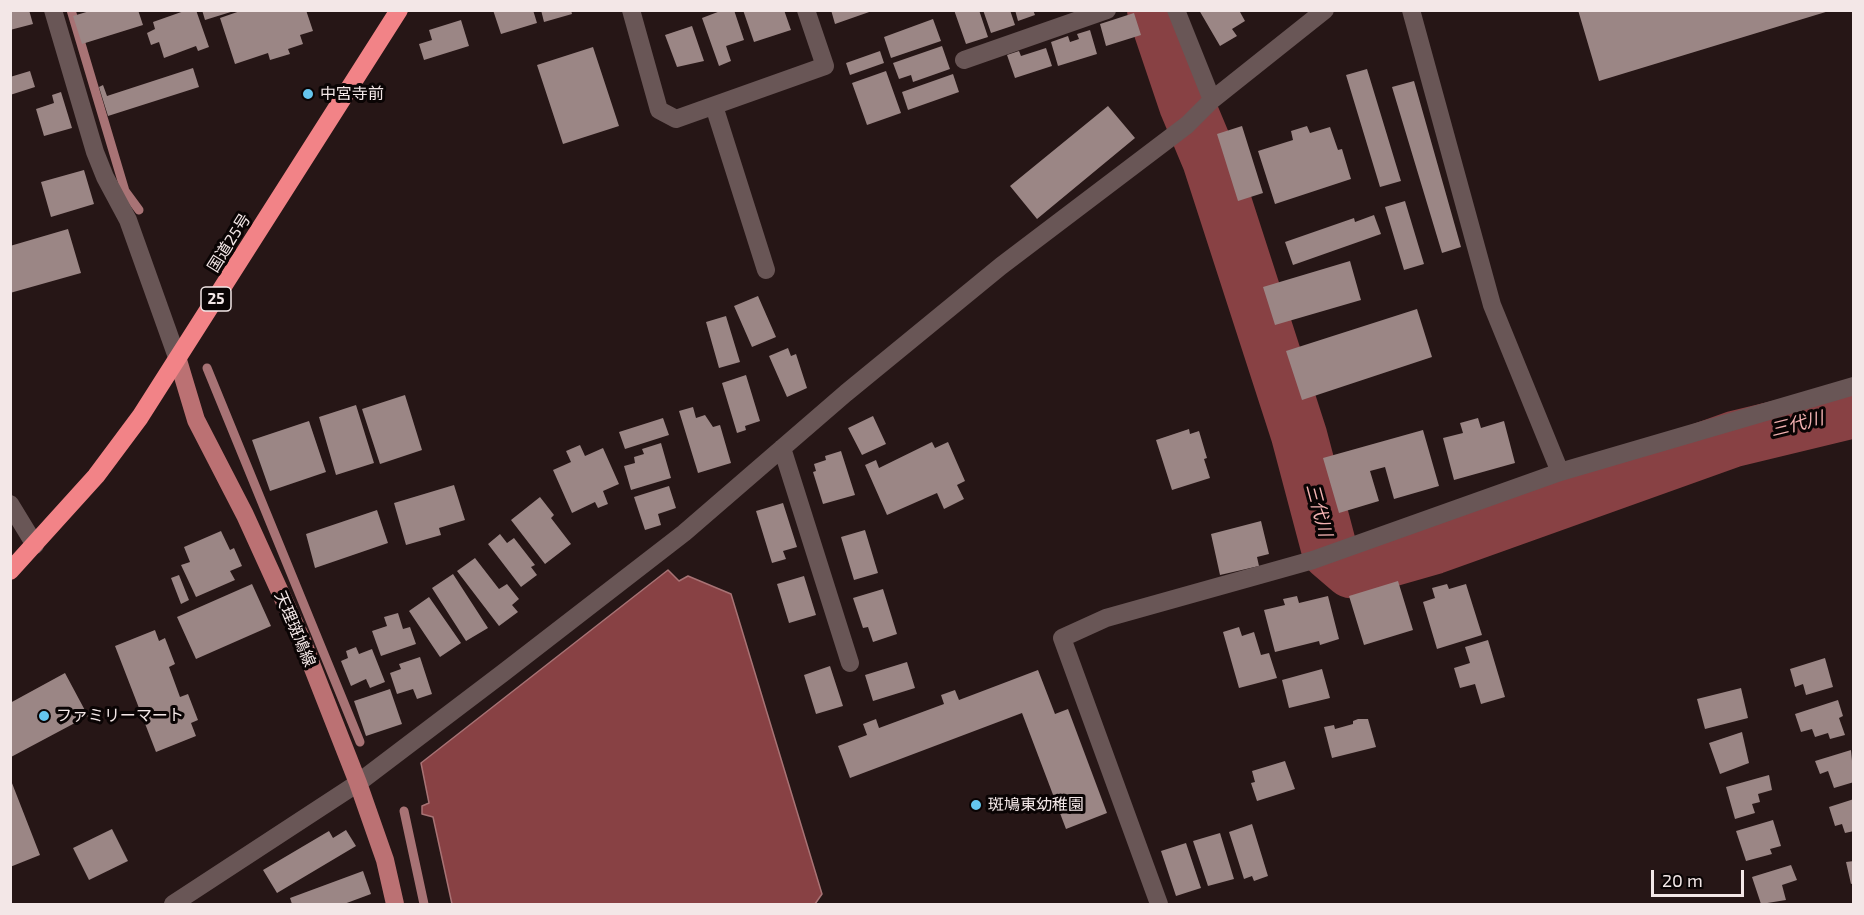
<!DOCTYPE html>
<meta charset="utf-8">
<style>
body{margin:0}
#map{position:relative;width:1864px;height:915px;overflow:hidden;background:#261616;font-family:"Exo 2",sans-serif}
canvas{display:block}
.frame{position:absolute;inset:0;border:12px solid #f3e7e7;pointer-events:none}
.scale{position:absolute;left:1651px;top:870px;width:93px;height:27px;box-sizing:border-box;border:3px solid #f3e7e7;border-top:0;padding-left:8px;font-size:18px;line-height:21px;white-space:nowrap;color:#f3e7e7;-webkit-text-stroke:4px #0a0404;paint-order:stroke}
</style>
<div id="map">
<canvas width="1864" height="915"></canvas>
<div class="frame"></div>
<div class="scale">20 m</div>
</div>
<script>
const g = document.querySelector('canvas').getContext('2d');
g.lineJoin = 'round';
function fill(path, color) { g.fillStyle = color; g.fill(path, 'evenodd'); }
function strokePath(path, color, width, dash) { g.strokeStyle = color; g.lineWidth = width; g.lineCap = dash ? 'butt' : 'round'; g.setLineDash(dash || []); g.stroke(path); }
function drawText(font, color, halo, rows, align = 'center') {
  g.font = font + ' "Exo 2","Noto Sans JP",sans-serif'; g.lineWidth = 6; g.setLineDash([]); g.textBaseline = 'middle'; g.strokeStyle = halo; g.fillStyle = color; for (const [text, x, y, turn = 0] of rows) {
    g.save(); g.translate(x, y); g.rotate((+turn || 0) * Math.PI / 180); g.textAlign = isNaN(turn) ? turn : align; if (halo) g.strokeText(text, 0, 0); g.fillText(text, 0, 0); g.restore();
  }
}
const water = new Path2D(`
 M 668,570 L 679,581 L 688,576 L 731,594 L 822,894 L 815,904 L 452,904 L 433,817 L 422,814 L 422,806 L 429,803 L 421,763 Z`);
fill(water, '#884144');
strokePath(water, '#a87375', 1.5);
strokePath(new Path2D(`
 M 71,10 L 125,191 L 139,210
 M 207,368 L 360,742
 M 404,811 L 424,904`), '#a87375', 9);
strokePath(new Path2D(`
 M 1155,10 L 1187,105 L 1210,160 L 1299,435 L 1330,552 L 1351,570 L 1435,546 L 1734,439 L 1854,410`), '#884144', 56);
fill(new Path2D(`
 M 10,10 L 29,10 L 33,24 L 10,30 Z
 M 93,10 L 138,10 L 143,25 L 82,44 L 73,16 Z
 M 187,10 L 196,10 L 209,47 L 198,51 L 196,46 L 164,58 L 159,42 L 151,45 L 147,33 L 155,29 L 153,22 Z
 M 202,10 L 234,10 L 234,11 L 205,20 Z
 M 243,10 L 306,10 L 313,31 L 300,35 L 303,44 L 288,49 L 290,54 L 270,60 L 268,53 L 235,64 L 220,18 Z
 M 493,10 L 533,10 L 537,23 L 501,34 Z
 M 541,10 L 571,10 L 572,14 L 544,22 Z
 M 723,10 L 734,10 L 744,40 L 726,46 L 731,61 L 719,66 L 702,18 Z
 M 743,10 L 784,10 L 791,30 L 754,42 Z
 M 831,10 L 871,10 L 872,11 L 835,24 Z
 M 954,10 L 979,10 L 988,37 L 966,44 Z
 M 983,10 L 1010,10 L 1015,25 L 991,33 Z
 M 1015,10 L 1033,10 L 1035,15 L 1018,21 Z
 M 1199,10 L 1243,10 L 1240,12 L 1245,21 L 1232,29 L 1237,36 L 1220,46 Z
 M 1578,10 L 1829,10 L 1829,11 L 1599,81 Z
 M 1134,13 L 1141,35 L 1106,46 L 1100,24 Z
 M 933,19 L 941,41 L 891,58 L 884,37 Z
 M 461,20 L 469,46 L 424,60 L 419,44 L 432,40 L 429,30 Z
 M 692,26 L 704,61 L 677,67 L 665,35 Z
 M 1090,30 L 1097,54 L 1058,66 L 1051,42 L 1068,36 L 1070,42 L 1079,39 L 1077,34 Z
 M 942,46 L 950,69 L 913,82 L 911,75 L 899,79 L 893,63 Z
 M 593,47 L 619,126 L 563,144 L 537,65 Z
 M 1046,48 L 1052,66 L 1015,78 L 1007,55 L 1019,51 L 1021,56 Z
 M 880,51 L 884,63 L 850,75 L 846,63 Z
 M 193,68 L 199,87 L 108,116 L 99,87 L 103,85 L 107,96 Z
 M 1367,69 L 1401,181 L 1380,187 L 1346,75 Z
 M 30,71 L 35,87 L 10,95 L 10,77 Z
 M 886,71 L 901,113 L 867,125 L 852,83 Z
 M 953,74 L 959,92 L 908,110 L 902,92 Z
 M 1414,81 L 1461,247 L 1442,253 L 1392,87 Z
 M 61,92 L 72,128 L 44,136 L 36,109 L 54,103 L 52,95 Z
 M 1108,106 L 1135,138 L 1037,219 L 1010,186 Z
 M 1242,126 L 1263,193 L 1238,201 L 1217,134 Z
 M 1307,126 L 1310,133 L 1330,127 L 1338,150 L 1342,149 L 1351,179 L 1275,204 L 1258,151 L 1293,140 L 1291,131 Z
 M 84,170 L 94,204 L 51,217 L 41,182 Z
 M 1405,201 L 1424,264 L 1404,270 L 1385,207 Z
 M 1374,215 L 1381,234 L 1293,265 L 1285,242 L 1354,218 L 1355,222 Z
 M 68,229 L 81,273 L 10,293 L 10,246 Z
 M 1350,261 L 1361,300 L 1275,325 L 1263,287 Z
 M 758,296 L 776,337 L 752,347 L 734,306 Z
 M 1417,309 L 1432,357 L 1302,400 L 1286,351 Z
 M 726,316 L 740,362 L 719,368 L 706,322 Z
 M 788,348 L 791,356 L 796,354 L 807,388 L 787,397 L 769,356 Z
 M 746,375 L 760,421 L 745,426 L 746,430 L 737,433 L 722,383 Z
 M 405,395 L 422,450 L 380,464 L 362,409 Z
 M 356,405 L 374,463 L 336,475 L 319,417 Z
 M 693,407 L 696,418 L 705,415 L 713,427 L 720,425 L 731,463 L 698,473 L 679,411 Z
 M 873,416 L 886,444 L 862,455 L 848,428 Z
 M 663,418 L 669,435 L 625,449 L 619,432 Z
 M 1478,418 L 1481,428 L 1504,421 L 1515,463 L 1454,480 L 1443,438 L 1463,433 L 1460,423 Z
 M 309,421 L 326,472 L 270,491 L 252,440 Z
 M 1189,429 L 1190,434 L 1199,431 L 1207,458 L 1204,459 L 1210,478 L 1172,490 L 1156,440 Z
 M 1423,430 L 1439,486 L 1394,499 L 1385,467 L 1370,471 L 1379,501 L 1339,513 L 1323,458 Z
 M 932,442 L 935,448 L 948,442 L 965,481 L 957,485 L 964,499 L 944,509 L 937,493 L 887,515 L 865,465 L 876,460 L 879,468 Z
 M 661,443 L 671,478 L 631,490 L 624,466 L 635,463 L 634,457 L 644,454 L 642,449 Z
 M 580,445 L 585,456 L 603,448 L 619,484 L 603,491 L 608,504 L 598,508 L 595,502 L 572,513 L 553,470 L 571,462 L 566,451 Z
 M 841,451 L 855,495 L 823,504 L 813,472 L 816,471 L 814,464 L 826,460 L 825,456 Z
 M 454,485 L 465,520 L 439,528 L 441,535 L 406,545 L 394,503 Z
 M 669,486 L 676,508 L 658,514 L 661,525 L 645,530 L 634,497 Z
 M 540,497 L 554,515 L 551,518 L 571,544 L 545,564 L 511,520 Z
 M 783,503 L 797,547 L 783,551 L 786,559 L 772,563 L 756,511 Z
 M 377,510 L 388,543 L 315,568 L 306,534 Z
 M 1261,521 L 1269,554 L 1257,557 L 1259,566 L 1220,575 L 1211,534 Z
 M 865,530 L 878,573 L 854,580 L 841,537 Z
 M 221,531 L 230,550 L 234,548 L 242,566 L 230,571 L 235,580 L 196,597 L 181,565 L 190,562 L 184,547 Z
 M 500,534 L 507,543 L 514,538 L 535,565 L 531,567 L 537,575 L 521,587 L 488,544 Z
 M 475,558 L 499,589 L 507,584 L 519,599 L 512,605 L 518,612 L 499,626 L 457,571 Z
 M 453,574 L 488,628 L 466,641 L 432,588 Z
 M 179,575 L 189,600 L 181,604 L 171,578 Z
 M 804,576 L 816,615 L 789,623 L 777,584 Z
 M 1398,581 L 1413,630 L 1364,645 L 1349,596 Z
 M 252,584 L 271,626 L 196,659 L 177,617 Z
 M 1447,584 L 1449,589 L 1466,584 L 1482,635 L 1437,649 L 1423,602 L 1435,598 L 1432,588 Z
 M 883,589 L 897,634 L 873,642 L 868,627 L 863,628 L 853,598 Z
 M 1297,596 L 1299,603 L 1328,596 L 1339,639 L 1320,645 L 1319,641 L 1275,652 L 1264,610 L 1285,605 L 1283,599 Z
 M 429,597 L 461,643 L 440,657 L 409,611 Z
 M 398,613 L 403,629 L 410,627 L 416,644 L 381,656 L 372,631 L 387,626 L 384,617 Z
 M 1239,627 L 1242,636 L 1254,632 L 1261,655 L 1269,653 L 1277,678 L 1239,688 L 1223,632 Z
 M 155,630 L 159,641 L 165,638 L 175,664 L 169,667 L 180,697 L 188,694 L 198,720 L 191,723 L 196,736 L 156,752 L 115,646 Z
 M 1488,640 L 1505,697 L 1481,704 L 1475,684 L 1460,688 L 1454,668 L 1470,663 L 1465,647 Z
 M 356,647 L 359,654 L 372,649 L 385,682 L 370,688 L 366,679 L 351,686 L 341,661 L 348,658 L 346,651 Z
 M 420,657 L 432,694 L 417,699 L 413,689 L 397,694 L 390,673 L 401,669 L 399,664 Z
 M 1825,658 L 1833,687 L 1806,695 L 1803,684 L 1795,687 L 1790,669 Z
 M 907,662 L 915,688 L 873,701 L 865,675 Z
 M 830,666 L 843,706 L 816,714 L 804,675 Z
 M 1322,669 L 1330,698 L 1289,708 L 1282,680 Z
 M 1038,670 L 1055,714 L 1068,709 L 1107,813 L 1066,829 L 1022,713 L 850,778 L 838,746 L 867,735 L 863,724 L 876,719 L 879,728 L 944,704 L 941,695 L 955,690 L 959,700 Z
 M 65,673 L 88,716 L 11,757 L 10,703 Z
 M 1741,688 L 1748,718 L 1705,729 L 1697,699 Z
 M 390,689 L 402,724 L 366,736 L 354,701 Z
 M 1838,700 L 1843,716 L 1839,718 L 1845,735 L 1830,739 L 1828,733 L 1815,737 L 1812,729 L 1801,732 L 1795,714 Z
 M 1358,719 L 1368,719 L 1376,747 L 1332,758 L 1324,727 L 1334,725 L 1335,729 L 1353,724 L 1353,721 Z
 M 1742,732 L 1749,763 L 1720,774 L 1709,743 Z
 M 1851,750 L 1854,782 L 1834,788 L 1828,771 L 1820,774 L 1815,761 Z
 M 1285,761 L 1295,789 L 1257,801 L 1251,783 L 1255,782 L 1252,771 Z
 M 1769,775 L 1772,790 L 1758,794 L 1760,802 L 1752,804 L 1755,813 L 1735,819 L 1726,787 Z
 M 10,778 L 40,855 L 10,867 Z
 M 1854,799 L 1854,831 L 1845,833 L 1842,824 L 1835,826 L 1829,807 Z
 M 1773,820 L 1781,846 L 1770,849 L 1772,854 L 1746,861 L 1736,831 Z
 M 1252,824 L 1268,876 L 1254,881 L 1252,876 L 1244,879 L 1229,832 Z
 M 112,829 L 128,861 L 89,880 L 73,848 Z
 M 346,830 L 356,846 L 277,893 L 263,870 L 329,831 L 333,838 Z
 M 1220,833 L 1234,879 L 1208,886 L 1193,841 Z
 M 1186,843 L 1201,888 L 1176,896 L 1161,851 Z
 M 1854,861 L 1854,883 L 1851,884 L 1846,862 Z
 M 1791,865 L 1797,880 L 1782,885 L 1786,900 L 1761,904 L 1752,877 Z
 M 363,871 L 371,894 L 344,904 L 292,904 L 290,898 Z`), '#9b8685');
strokePath(new Path2D(`
 M 53,10 L 95,152 L 105,177 L 128,220 L 178,360
 M 631,10 L 659,110 L 676,119 L 825,66 L 806,10
 M 1176,10 L 1212,100
 M 1411,10 L 1492,305 L 1560,472
 M 964,60 L 1107,10
 M 714,106 L 766,270
 M 782,448 L 850,663
 M 10,504 L 35,545
 M 173,904 L 358,783 L 503,673 L 684,533 L 846,393 L 1001,266 L 1187,125 L 1212,100 L 1325,10
 M 1159,904 L 1062,638 L 1106,618 L 1313,560 L 1560,472 L 1854,386`), '#695656', 18);
strokePath(new Path2D(`
 M 178,360 L 196,420 L 245,515 L 301,638 L 358,783 L 385,860 L 395,904`), '#bb7173', 18);
strokePath(new Path2D(`
 M 10,571 L 96,476 L 140,417 L 399,10`), '#f28387', 18);
for (const [x, y, r, color] of [
 [308,94,6,"#65c5ee"],
 [44,716,6,"#65c5ee"],
 [976,805,6,"#65c5ee"]
]) { const dot = new Path2D(); dot.arc(x, y, r, 0, 2 * Math.PI); g.fillStyle = color; g.fill(dot); strokePath(dot, '#0a0404', 2); }
for (const [x, y, w] of [
 [216,299,30]
]) { const box = new Path2D(); box.roundRect(x - w / 2, y - 12, w, 24, 4.5); g.fillStyle = '#0a0404'; g.fill(box); strokePath(box, '#f3e7e7', 1.5); }
drawText('bold 15px', '#f3e7e7', null, [
 ["25",216,299]
]);
drawText('16px', '#f3e7e7', '#0a0404', [
 ["中宮寺前",320,94],
 ["ファミリーマート",56,716],
 ["斑鳩東幼稚園",988,805]
], 'left');
drawText('16px', '#f3e7e7', '#0a0404', [
 ["国道25号",229,243,-58],
 ["天理斑鳩線",295,629,67]
]);
drawText('italic 18px', '#f3b2b2', '#0a0404', [
 ["三代川",1797,424,-14],
 ["三代川",1319,510,75]
]);
</script>
